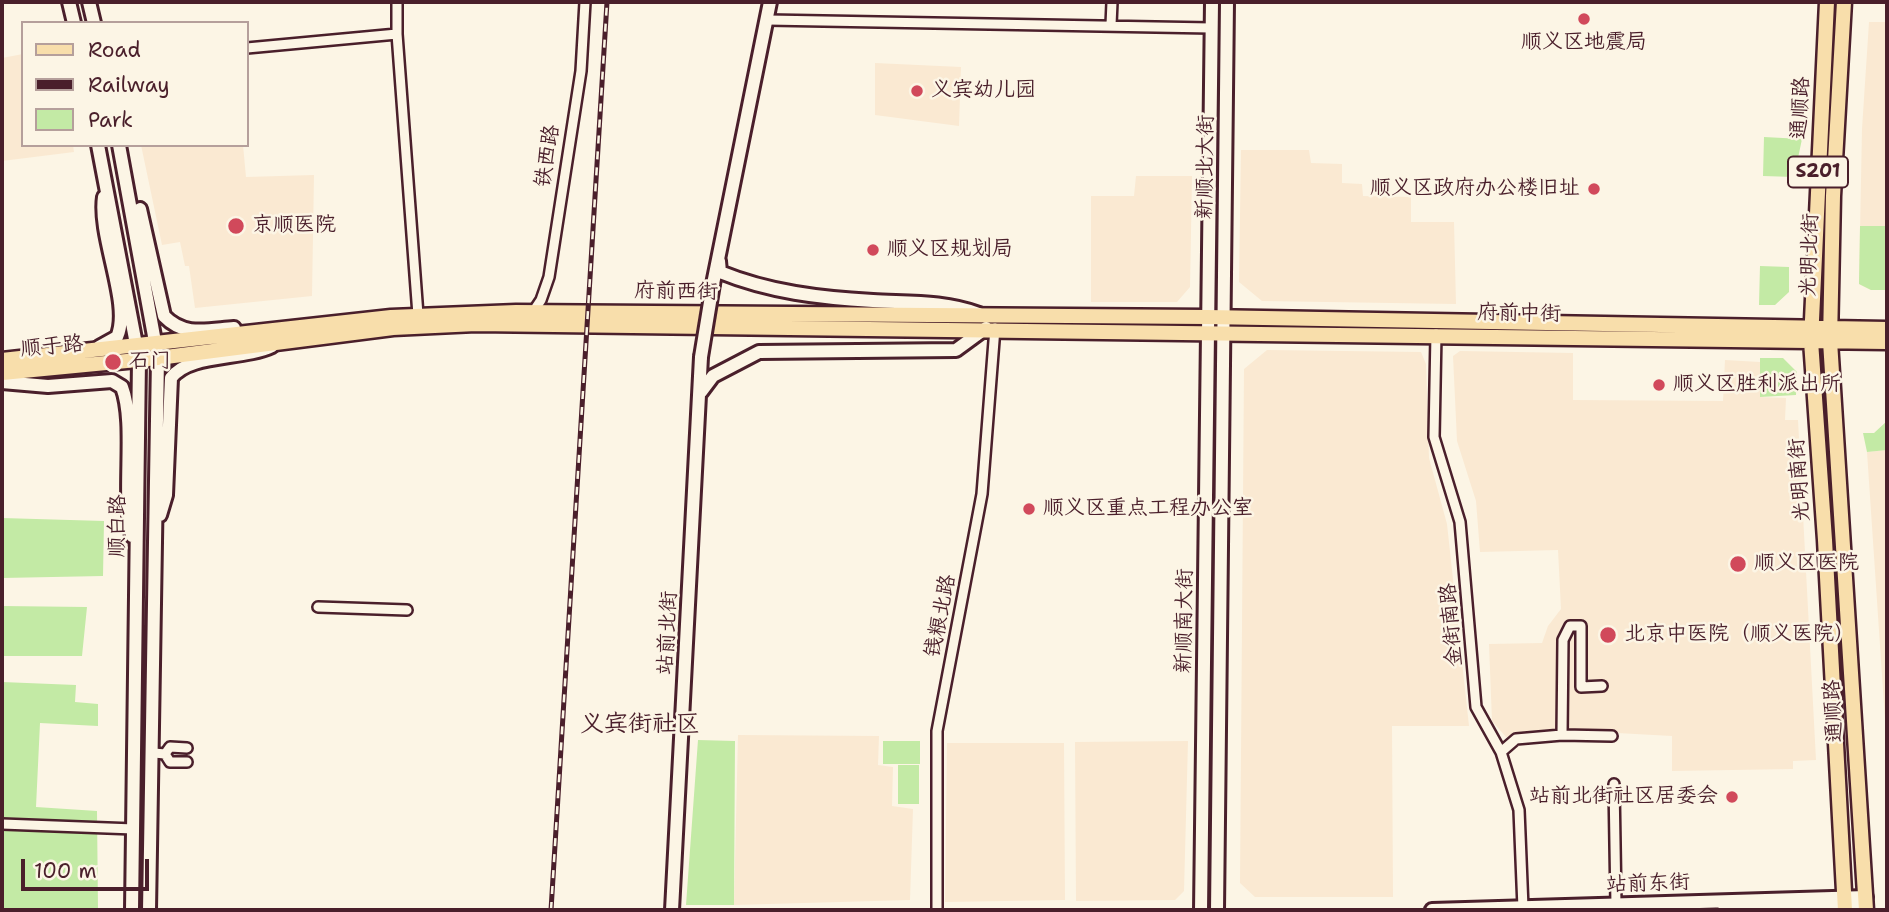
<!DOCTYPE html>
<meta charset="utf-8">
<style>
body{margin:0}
#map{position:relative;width:1889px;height:912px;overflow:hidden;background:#fcf5e5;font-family:"Shantell Sans",sans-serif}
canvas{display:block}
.frame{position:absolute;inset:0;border:4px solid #4a1f2b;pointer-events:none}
.legend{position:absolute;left:21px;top:21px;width:228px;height:126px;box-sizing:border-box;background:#fcf5e5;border:2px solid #b59f9b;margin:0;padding:9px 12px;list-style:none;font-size:21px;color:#4a1f2b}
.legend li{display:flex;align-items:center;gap:14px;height:35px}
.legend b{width:35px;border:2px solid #b59f9b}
.scale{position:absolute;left:21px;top:859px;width:128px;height:32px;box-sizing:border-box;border:4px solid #4a1f2b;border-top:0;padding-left:9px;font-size:21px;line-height:24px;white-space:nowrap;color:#4a1f2b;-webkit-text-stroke:5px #fcf5e5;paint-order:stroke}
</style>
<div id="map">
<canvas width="1889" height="912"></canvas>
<div class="frame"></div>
<ul class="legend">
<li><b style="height:9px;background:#f8deab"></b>Road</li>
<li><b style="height:9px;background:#4a1f2b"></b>Railway</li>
<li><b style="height:19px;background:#c3eaa5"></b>Park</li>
</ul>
<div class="scale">100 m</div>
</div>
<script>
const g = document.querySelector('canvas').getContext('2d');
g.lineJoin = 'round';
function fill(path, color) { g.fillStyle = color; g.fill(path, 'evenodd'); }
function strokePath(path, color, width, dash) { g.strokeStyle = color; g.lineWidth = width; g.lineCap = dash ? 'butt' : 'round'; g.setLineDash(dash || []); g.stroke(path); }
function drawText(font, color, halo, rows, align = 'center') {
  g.font = font + ' "Shantell Sans","LXGW WenKai TC",sans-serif'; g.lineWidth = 5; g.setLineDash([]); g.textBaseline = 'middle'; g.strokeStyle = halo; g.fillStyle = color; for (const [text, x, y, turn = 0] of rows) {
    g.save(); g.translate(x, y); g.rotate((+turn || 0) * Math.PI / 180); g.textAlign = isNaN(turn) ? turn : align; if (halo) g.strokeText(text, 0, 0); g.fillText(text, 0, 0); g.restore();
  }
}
fill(new Path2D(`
 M 1869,22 L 1887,22 L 1887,290 L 1871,290 L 1859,284 L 1862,129 Z
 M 23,54 L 23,145 L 73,145 L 74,152 L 2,161 L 2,58 Z
 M 875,63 L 961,67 L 959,126 L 875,115 Z
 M 141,145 L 243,145 L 246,177 L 314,175 L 312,296 L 195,308 L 189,266 L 185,266 L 180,242 L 162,245 Z
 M 1241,150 L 1309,150 L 1311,163 L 1342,164 L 1342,183 L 1362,184 L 1363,196 L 1411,197 L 1411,222 L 1454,222 L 1456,304 L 1262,301 L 1239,282 Z
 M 1136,176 L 1192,176 L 1190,287 L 1177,302 L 1091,302 L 1091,196 L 1134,196 Z
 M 1267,350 L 1421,352 L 1426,364 L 1429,458 L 1447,524 L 1469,726 L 1392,726 L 1393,897 L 1255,897 L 1240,883 L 1244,369 Z
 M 1460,351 L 1573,353 L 1573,400 L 1723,401 L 1725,360 L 1760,362 L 1760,397 L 1786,398 L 1785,420 L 1798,420 L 1816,760 L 1793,761 L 1793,769 L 1672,771 L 1672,736 L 1562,730 L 1506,737 L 1492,721 L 1489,644 L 1542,643 L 1548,626 L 1561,609 L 1558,550 L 1480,552 L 1476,501 L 1457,441 L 1453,356 Z
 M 1887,450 L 1887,719 L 1885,720 L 1867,452 Z
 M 738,735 L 879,736 L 878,765 L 893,767 L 892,806 L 913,809 L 910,900 L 734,905 Z
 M 1188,741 L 1184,891 L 1175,900 L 1076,901 L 1075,742 Z
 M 947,743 L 1064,743 L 1065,900 L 945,902 Z`), '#fae9d2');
fill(new Path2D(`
 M 1764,137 L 1802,139 L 1794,177 L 1763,176 Z
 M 1860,226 L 1887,226 L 1887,290 L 1871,290 L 1859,284 Z
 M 1760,266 L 1789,267 L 1789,292 L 1775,305 L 1759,305 Z
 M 1760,358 L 1783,358 L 1797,372 L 1796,395 L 1760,397 Z
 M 1887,421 L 1887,450 L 1867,452 L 1863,433 L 1874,433 Z
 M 2,518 L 104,521 L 103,576 L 2,578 Z
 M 2,606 L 87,607 L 82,656 L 2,656 Z
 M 2,682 L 76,685 L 75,702 L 98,704 L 98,726 L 40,723 L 36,807 L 97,811 L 98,910 L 2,910 Z
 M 698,740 L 735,741 L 734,905 L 686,905 Z
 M 883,741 L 920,741 L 920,764 L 883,764 Z
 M 898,765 L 919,765 L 919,804 L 898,804 Z`), '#c3eaa5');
const street = new Path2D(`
 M 397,2 L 397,34
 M 768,20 L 1211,28
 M 1111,25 L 1112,2
 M 247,48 L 397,34 L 418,315
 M 533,312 L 541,300 L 549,277 L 581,71 L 585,2
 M 1436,334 L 1434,437 L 1460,522 L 1476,707 L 1501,752 L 1519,810 L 1523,908
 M 318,607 L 407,610
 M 1562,735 L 1563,640 L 1570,626 L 1581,626 L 1581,687 L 1602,686
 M 1501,752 L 1516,739 L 1562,735 L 1612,736
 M 154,753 L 165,754 L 170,747 L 187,748
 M 165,754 L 170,762 L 187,762
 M 1614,784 L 1616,905
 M 2,824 L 134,829
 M 937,910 L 937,731 L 982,494 L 995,328`);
const secondary = new Path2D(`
 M 69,2 L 74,23
 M 89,2 L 94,23
 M 98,145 L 139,360 L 132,910
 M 119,145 L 158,358 L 149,910
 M 140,209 L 164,316 C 184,337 207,330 234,328
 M 719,261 L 720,272 C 769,292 820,298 873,301 C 909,303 945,301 979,314
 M 713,284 L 770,2
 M 99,347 L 117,337 C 132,305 98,237 104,197
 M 2,382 L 48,386 L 112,381 L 122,387 C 136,424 122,491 132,536
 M 701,392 L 713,376 L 759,352 L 956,350 L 986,328
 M 160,515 L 166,495 L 171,378 C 189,353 242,360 272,346
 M 672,910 L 701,357
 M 1201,910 L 1212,2
 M 1217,910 L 1227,2
 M 1432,910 L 1866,897
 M 1724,910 L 1866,906`);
const primary = new Path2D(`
 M 1827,2 L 1811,341 L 1825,540 L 1845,910
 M 1844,2 L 1833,196 L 1830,341 L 1866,910
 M 2,360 L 391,317 L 516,312 L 1207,317 L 1887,329
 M 2,373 L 158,358 L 393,328 L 476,324 L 1887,342`);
strokePath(street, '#4a1f2b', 14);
strokePath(secondary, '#4a1f2b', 18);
strokePath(primary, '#4a1f2b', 19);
strokePath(street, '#fcf5e5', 9);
strokePath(secondary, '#fcf5e5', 12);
strokePath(primary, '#f8deab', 14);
const rail = new Path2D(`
 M 551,910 L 607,2`);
strokePath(rail, '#4a1f2b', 5);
strokePath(rail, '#fcf5e5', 2.5, [8]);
const secondaryBridge = new Path2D(`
 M 701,357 L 713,284`);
strokePath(secondaryBridge, '#4a1f2b', 18, []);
strokePath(secondaryBridge, '#fcf5e5', 12);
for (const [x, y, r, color] of [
 [1584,19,7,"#d1495b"],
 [917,91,7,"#d1495b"],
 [1594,189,7,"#d1495b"],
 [236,226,9,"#d1495b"],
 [873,250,7,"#d1495b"],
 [113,362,9,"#d1495b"],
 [1659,385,7,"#d1495b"],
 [1029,509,7,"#d1495b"],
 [1738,564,9,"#d1495b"],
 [1608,635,9,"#d1495b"],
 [1732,797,7,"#d1495b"]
]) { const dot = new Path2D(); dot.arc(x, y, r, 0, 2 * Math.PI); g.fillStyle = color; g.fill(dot); strokePath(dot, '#fcf5e5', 2.5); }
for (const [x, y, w] of [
 [1818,172,60]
]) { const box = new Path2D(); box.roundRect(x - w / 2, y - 15.5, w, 31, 5); g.fillStyle = '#fcf5e5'; g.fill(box); strokePath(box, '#4a1f2b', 2); }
drawText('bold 19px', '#4a1f2b', null, [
 ["S201",1818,172]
]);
drawText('21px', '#4a1f2b', '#fcf5e5', [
 ["顺义区地震局",1584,43,"center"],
 ["义宾幼儿园",931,91],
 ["顺义区政府办公楼旧址",1580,189,"right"],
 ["京顺医院",252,226],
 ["顺义区规划局",887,250],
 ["石门",129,362],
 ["顺义区胜利派出所",1673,385],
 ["顺义区重点工程办公室",1043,509],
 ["顺义区医院",1754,564],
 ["北京中医院（顺义医院）",1624,635],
 ["站前北街社区居委会",1718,797,"right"]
], 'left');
drawText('21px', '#4a1f2b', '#fcf5e5', [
 ["通顺路",1801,108,-87],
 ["铁西路",548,156,-81],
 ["新顺北大街",1206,167,-89],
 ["光明北街",1810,255,-88],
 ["府前西街",676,292,1],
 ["府前中街",1519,314,1],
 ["顺于路",52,347,-5],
 ["光明南街",1800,480,-94],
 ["顺白路",118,526,-89],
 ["钱粮北路",941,616,-79],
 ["新顺南大街",1185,621,-89],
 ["金街南路",1452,625,-95],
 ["站前北街",668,633,-87],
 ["通顺路",1834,711,-93],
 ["站前东街",1648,884,-2]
]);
drawText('24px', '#4a1f2b', '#fcf5e5', [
 ["义宾街社区",640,725]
]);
</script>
